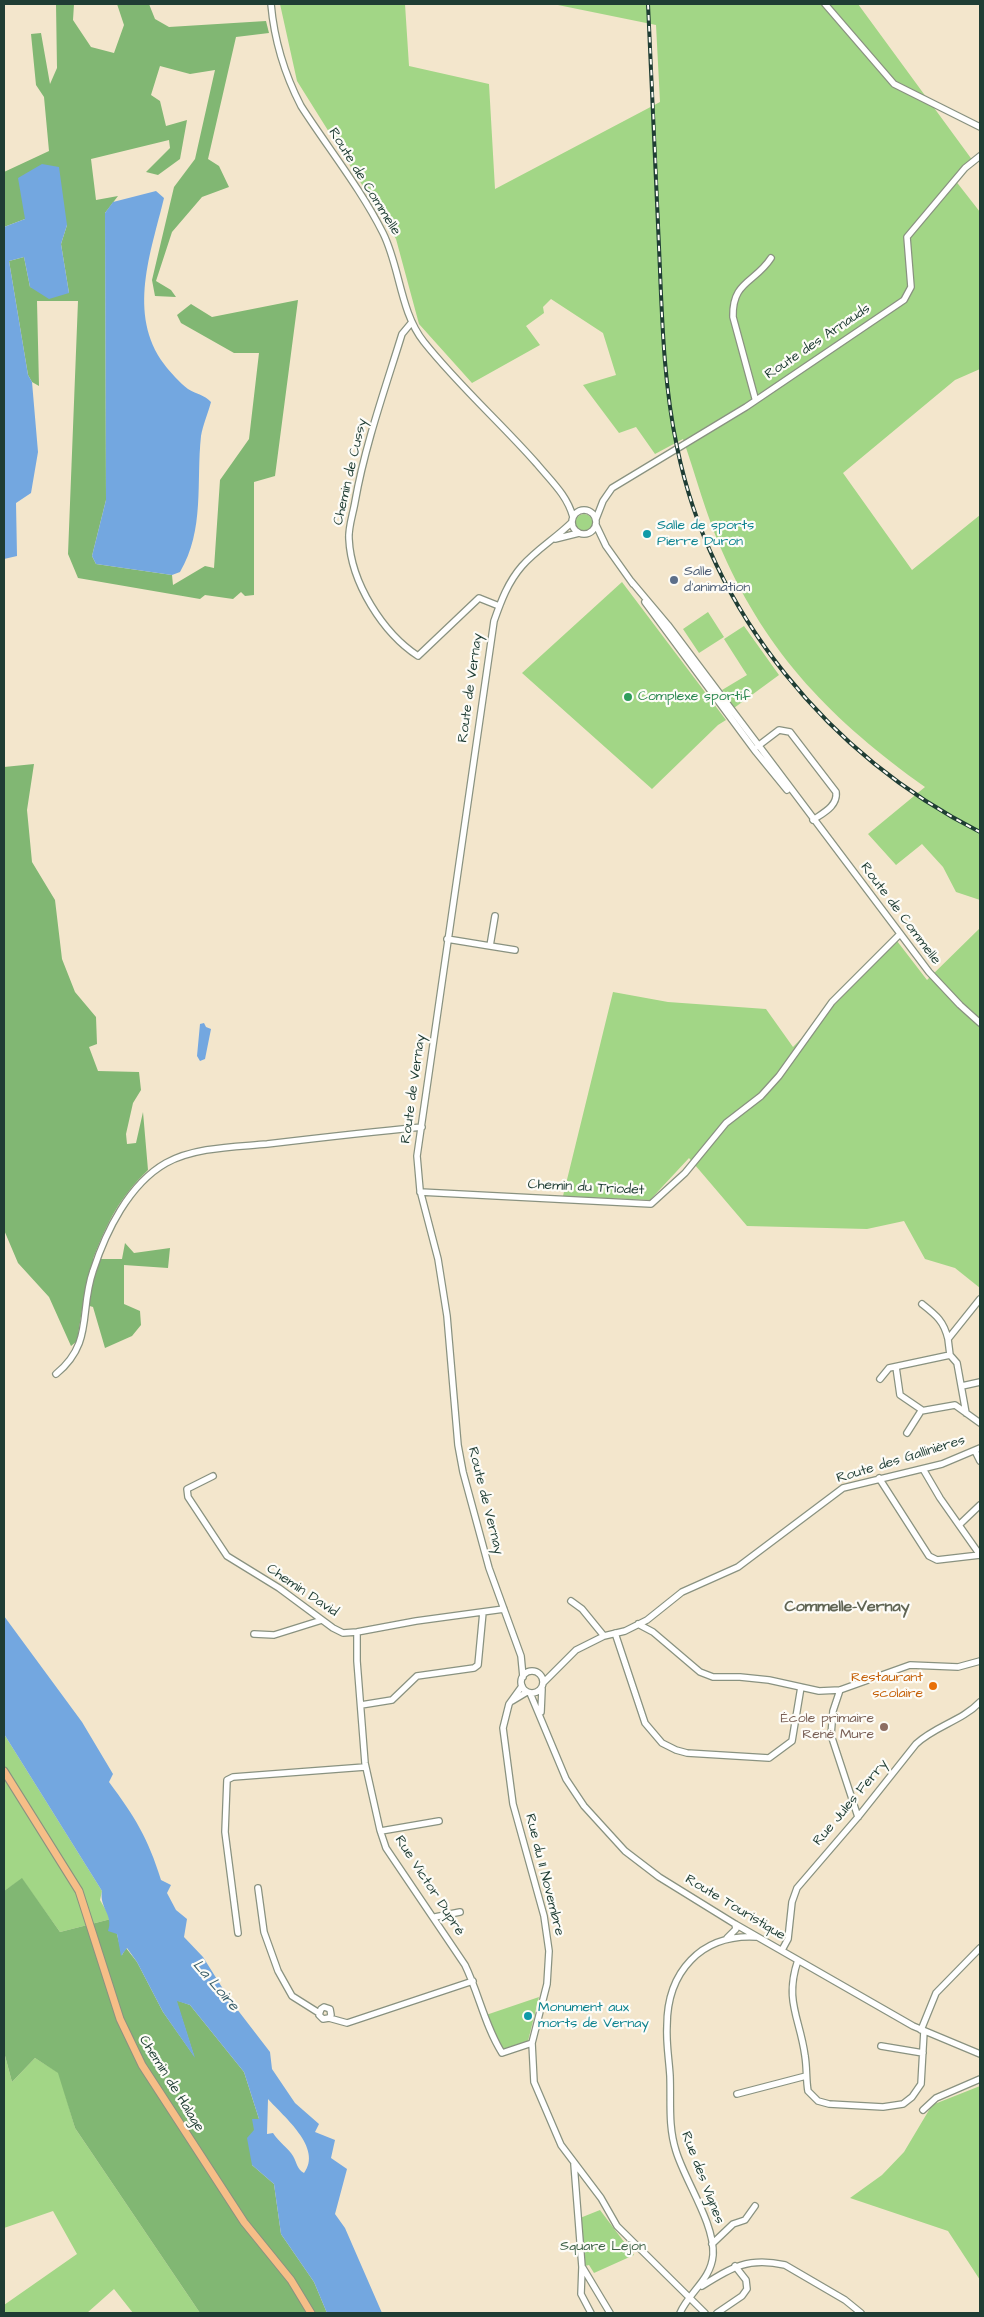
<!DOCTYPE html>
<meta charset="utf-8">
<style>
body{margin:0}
#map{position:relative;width:984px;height:2317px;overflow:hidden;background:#f3e6cc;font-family:"Architects Daughter",sans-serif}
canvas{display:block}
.frame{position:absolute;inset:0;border:5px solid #1f3d34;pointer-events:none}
</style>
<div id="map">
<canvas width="984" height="2317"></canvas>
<div class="frame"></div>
</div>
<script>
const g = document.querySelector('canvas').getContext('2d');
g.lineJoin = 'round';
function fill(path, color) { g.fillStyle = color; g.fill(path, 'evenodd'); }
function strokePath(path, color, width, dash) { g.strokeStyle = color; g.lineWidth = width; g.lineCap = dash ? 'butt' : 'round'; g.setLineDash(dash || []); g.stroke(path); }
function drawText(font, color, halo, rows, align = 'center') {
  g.font = font + ' "Architects Daughter",sans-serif'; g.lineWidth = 4.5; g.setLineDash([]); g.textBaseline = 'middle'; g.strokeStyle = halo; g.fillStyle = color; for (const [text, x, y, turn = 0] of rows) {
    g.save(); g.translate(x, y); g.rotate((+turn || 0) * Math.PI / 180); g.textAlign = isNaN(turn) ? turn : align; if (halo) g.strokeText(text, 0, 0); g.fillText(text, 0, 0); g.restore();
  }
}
fill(new Path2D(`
 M 280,4 L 405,4 L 409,66 L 489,84 L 495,189 L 660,102 L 656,25 L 553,4 L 858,4 L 973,161 L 955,180 L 980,212 L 980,369 L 955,380 L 843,473 L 912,570 L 980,515 L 980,900 L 956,892 L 943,867 L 922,844 L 896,865 L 868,834 L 925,787 C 833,721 768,656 722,551 C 706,515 696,476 683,439 L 655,454 L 636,427 L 619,433 L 583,385 L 616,375 L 603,333 L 551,299 L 543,307 L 544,313 L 526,326 L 540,345 L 472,383 L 419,324 L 396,239 L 297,81 Z
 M575 523a9 9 0 1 1 18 0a9 9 0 1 1-18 0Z
 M 622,582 L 726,720 L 718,725 L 652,789 L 522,673 Z
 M 708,612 L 724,637 L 699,653 L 683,629 Z
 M 744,626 L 779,675 L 734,708 L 722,690 L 747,675 L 724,639 Z
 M 980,928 L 980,1288 L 955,1268 L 925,1259 L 904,1221 L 867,1229 L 747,1226 L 689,1158 L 650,1200 L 563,1196 L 613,992 L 668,1002 L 766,1009 L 793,1047 L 897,941 L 927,980 Z
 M 4,1734 L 102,1891 L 100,1900 L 111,1919 L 60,1932 L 22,1879 L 4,1891 Z
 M 539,1997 L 528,2041 L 503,2050 L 493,2035 L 486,2015 Z
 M 4,2052 L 12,2082 L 35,2058 L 59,2073 L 75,2128 L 200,2313 L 133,2313 L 114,2289 L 87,2313 L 4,2313 L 4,2305 L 77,2254 L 53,2211 L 4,2228 Z
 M 980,2086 L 980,2280 L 948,2231 L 850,2198 L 882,2175 L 904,2152 L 932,2105 Z
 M 600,2210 L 634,2255 L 594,2273 L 589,2265 L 585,2266 L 580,2218 Z`), '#a2d686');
fill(new Path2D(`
 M 56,4 L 74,4 L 73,20 L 91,47 L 114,53 L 124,25 L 117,4 L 149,4 L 155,19 L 169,27 L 266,21 L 269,33 L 236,37 L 208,159 L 219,166 L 229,187 L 202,197 L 172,232 L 156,281 L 171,290 L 176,297 L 155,296 L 152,280 L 174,187 L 195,159 L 215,70 L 190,74 L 160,66 L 151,95 L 160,101 L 166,126 L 187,120 L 180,159 L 158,175 L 146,172 L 170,148 L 169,140 L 91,159 L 96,200 L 118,196 L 105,213 L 106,500 L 92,556 L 96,564 L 172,575 L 173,585 L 205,566 L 214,568 L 220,480 L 249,439 L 259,353 L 234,353 L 181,323 L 177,315 L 191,304 L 212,317 L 298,300 L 275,476 L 254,482 L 254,595 L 245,596 L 241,592 L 233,599 L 205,595 L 200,599 L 78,578 L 68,554 L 78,301 L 37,301 L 39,386 L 32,382 L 28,375 L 9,261 L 24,257 L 30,287 L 69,293 L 61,244 L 67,225 L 25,219 L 4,227 L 4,172 L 49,151 L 44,97 L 36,85 L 31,34 L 41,33 L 50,84 L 57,68 Z
 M 34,764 L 27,810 L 32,862 L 55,900 L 62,959 L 75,992 L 96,1017 L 97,1044 L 89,1047 L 98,1071 L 139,1072 L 141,1090 L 133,1103 L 126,1134 L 127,1144 L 136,1143 L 143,1112 L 148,1170 C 119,1198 108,1221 93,1259 L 122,1259 L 125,1243 L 134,1253 L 170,1248 L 168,1268 L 124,1265 L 124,1304 L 140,1311 L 141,1325 L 132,1336 L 105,1348 L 93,1307 L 83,1304 L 77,1341 L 71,1346 L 49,1297 L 18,1263 L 4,1230 L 4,767 Z
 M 22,1878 L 60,1932 L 111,1919 L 117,1934 L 122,1955 L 126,1948 L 137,1962 L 163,2012 L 194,2056 L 176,2000 L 190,2005 L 244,2072 L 259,2119 L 254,2130 L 252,2165 L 274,2184 L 281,2234 L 314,2282 L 327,2313 L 200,2313 L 75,2128 L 58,2073 L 35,2058 L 12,2082 L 4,2052 L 4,1891 Z`), '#81b773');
fill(new Path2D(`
 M 42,164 L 59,167 L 67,225 L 61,244 L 69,293 L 49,299 L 30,287 L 24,257 L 9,261 L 28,375 L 32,382 L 38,452 L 31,493 L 16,503 L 17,556 L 4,559 L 4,227 L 25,219 L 18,178 Z
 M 156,191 L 164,198 C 151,252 127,314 164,364 C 170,372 180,383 188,389 C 196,394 205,395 211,402 C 208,413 203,425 201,436 C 196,482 205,530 180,572 L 172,575 L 96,564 L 92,556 L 106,500 L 105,213 L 113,202 Z
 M 204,1023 L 206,1027 L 211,1029 L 205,1059 L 200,1061 L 197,1056 L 200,1024 Z
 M 4,1616 L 82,1722 L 113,1774 L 109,1782 C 135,1817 148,1838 161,1880 L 171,1885 L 167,1893 L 176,1910 L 187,1919 L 184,1937 L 203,1957 L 230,2000 L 270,2052 L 272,2069 L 295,2103 L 319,2124 L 315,2132 L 335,2140 L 331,2158 L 347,2169 L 335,2214 L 345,2228 L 382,2313 L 327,2313 L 314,2282 L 281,2234 L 274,2184 L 252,2165 L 247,2138 L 254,2130 L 252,2119 L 259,2119 L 244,2072 L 190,2005 L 177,2001 L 195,2058 L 163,2012 L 137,1962 L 127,1948 L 121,1956 L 117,1934 L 108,1931 C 114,1915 99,1908 102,1891 L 4,1734 ZM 268,2099 C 284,2117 323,2148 304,2173 C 297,2169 297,2163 293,2156 C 289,2149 278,2141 273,2133 L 267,2134 Z`), '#73a7e0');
const minor = new Path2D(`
 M 271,4 C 274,38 285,75 301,106 C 328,148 361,189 383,233 C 400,267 400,312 424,342 C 459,386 501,423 537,464 C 551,481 567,495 573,517
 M 825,4 L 894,84 L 980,127
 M 412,322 L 402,334 C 385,389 365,445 355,502 C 353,514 348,528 349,539 C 351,583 383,633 418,656 L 479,598 L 499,606
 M 755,398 L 733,317 C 732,281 755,283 771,258
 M572 522a12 12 0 1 1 24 0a12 12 0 1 1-24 0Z
 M 596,519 L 603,501 L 612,488 L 746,407 L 904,300 L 911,287 L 907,237 L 965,168 L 980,156
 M 596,525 L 606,546 L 633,584
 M 555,539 L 579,533
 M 631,581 L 668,625 L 929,972 L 960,1005 L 980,1023
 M 645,602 L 756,752 L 787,790
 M 758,746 L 779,730 L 790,732 L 836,792 C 838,806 823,813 813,820
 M 447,939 L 490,946 L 495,916
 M 490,946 L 515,950
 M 420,1192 L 651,1204 L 685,1173 L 726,1123 L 761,1096 L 779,1076 L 832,1002 L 900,934
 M 922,1304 C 936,1315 944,1321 948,1339
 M 896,1367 L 900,1395 L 922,1410
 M 56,1374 C 94,1343 79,1311 93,1271 C 106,1231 129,1184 166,1163 C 195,1147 235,1147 267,1144 C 318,1138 370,1132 422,1127
 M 880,1379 L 889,1368 L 950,1355
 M 962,1386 L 980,1382
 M 966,1413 L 957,1363 L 950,1355 L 948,1339 L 980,1299
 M 907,1433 L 921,1411 L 955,1405 L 980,1423
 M 975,1451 L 980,1461
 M 923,1469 L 940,1498 L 980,1555
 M 213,1476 L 187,1489 L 188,1497 L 227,1556 L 279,1588 L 333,1628 L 343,1633 L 357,1632 L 416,1621 L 504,1609
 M 879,1478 L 929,1556 L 937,1560 L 980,1555
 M 959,1525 L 980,1505
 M 571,1601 L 582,1609 L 604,1636
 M 638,1624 L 653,1632 L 700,1672 L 713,1677 L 740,1677 L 769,1680 L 819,1691 L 840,1690 L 910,1665 L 958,1667 L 980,1661
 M 357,1632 L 357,1661 L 365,1763 L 380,1830 L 386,1848 L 465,1965 C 479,1994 485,2026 502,2053 L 532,2043
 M 615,1633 L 645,1723 L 662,1743 L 676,1750 L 687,1753 L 769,1758 L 792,1741 L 801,1687
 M 254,1634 L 274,1635 L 322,1620
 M521 1682a11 11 0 1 1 22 0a11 11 0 1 1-22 0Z
 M 523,1677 L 521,1656 L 489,1568 L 463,1472 L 458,1445 L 447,1316 L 438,1259 L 420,1190 L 417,1156 L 494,621 C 501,601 508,582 522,566 C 537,549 556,538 572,522
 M 543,1683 L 576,1650 L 604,1636 L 625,1631 L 647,1620 L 682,1592 L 738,1567 L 843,1488 L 942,1464 L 980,1448
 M 522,1686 L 509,1704 L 503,1728 L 513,1804 L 544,1916 L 549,1951 L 547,1984 L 532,2043 L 534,2082 L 561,2145 L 601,2198 L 617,2226 L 705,2313
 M 840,1690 L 833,1711 L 831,1735 L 858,1817
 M 530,1693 L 566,1779 L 584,1806 L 625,1851 L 659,1877 L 735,1924 L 913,2026 L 980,2054
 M 512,1701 L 527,1692
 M 361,1705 L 392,1700 L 417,1676 L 474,1668 L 478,1665 L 483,1612
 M 541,1712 L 542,1689
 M 381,1831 L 439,1821
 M 258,1888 L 264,1932 L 278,1971 L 292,1996 L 319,2013
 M 435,1917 L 460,1912
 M 238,1933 L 225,1832 L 227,1780 L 233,1777 L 365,1767
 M 727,1938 L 736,1929 L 735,1924
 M 782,1950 L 788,1939 L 792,1902 L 797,1888 L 858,1817 L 916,1744 C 935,1726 962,1721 980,1702
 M 798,1960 C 784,2001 800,2018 805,2056 C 807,2068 806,2080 808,2091 L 818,2101 L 829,2104 L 883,2107 L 903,2104 L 912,2097 L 921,2084 L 924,2031
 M 329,2018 L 331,2015 L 330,2009 L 324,2007 L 321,2009 L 319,2015 L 323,2019 L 329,2018 L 347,2023 L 473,1981
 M 921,2030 L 936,1993 L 980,1948
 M 881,2046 L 923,2053
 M 737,2094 L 806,2076
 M 923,2110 L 936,2098 L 980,2079
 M 574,2164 L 582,2267 L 581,2294 L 591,2313
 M 712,2244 L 733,2224 L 745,2220 L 755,2206
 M 583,2268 L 610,2313
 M 702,2286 C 732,2267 748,2257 785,2265 L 845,2300 L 861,2313
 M 680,2313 C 689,2292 711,2280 713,2255 C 715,2224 685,2181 676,2151 C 668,2126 671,2102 670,2076 C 669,2059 666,2043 667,2026 C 667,1972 701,1934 756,1937
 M 717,2313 L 742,2296 L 747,2289 L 746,2280 L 735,2266`);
const major = new Path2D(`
 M 4,1771 L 79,1891 L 120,2019 L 142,2065 L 244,2222 L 291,2280 L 311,2313`);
strokePath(minor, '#899280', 8);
strokePath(major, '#899280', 9);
strokePath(minor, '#fff', 5.5);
strokePath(major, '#f6be87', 7);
const rail = new Path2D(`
 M 648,4 C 652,85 656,166 659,247 C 662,314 663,381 677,447 C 711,614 830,756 980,832`);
strokePath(rail, '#1f3d34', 4);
strokePath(rail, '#fdfcf7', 2, [5.5]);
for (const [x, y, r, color] of [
 [647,534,5,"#0f9aa8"],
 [674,580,5,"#5c6f8a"],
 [628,697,5,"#2e9e5b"],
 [933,1686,5,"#e8710a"],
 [884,1727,5,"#8d6e63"],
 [528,2016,5,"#0f9aa8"]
]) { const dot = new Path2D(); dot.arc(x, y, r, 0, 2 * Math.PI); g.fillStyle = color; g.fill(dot); strokePath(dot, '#fdfcf7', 2); }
drawText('14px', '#1f3d34', '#fdfcf7', [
 ["Route de Commelle",364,182,58],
 ["Route des Arnauds",818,342,-34],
 ["Chemin de Cussy",351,472,-77],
 ["Route de Vernay",471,688,-82],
 ["Route de Commelle",900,914,53],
 ["Route de Vernay",414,1089,-82],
 ["Chemin du Triodet",586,1188,3],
 ["Route des Gallinières",901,1460,-17],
 ["Route de Vernay",485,1501,76],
 ["Chemin David",302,1591,34],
 ["Rue Jules Ferry",851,1803,-50],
 ["Rue du 11 Novembre",544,1875,76],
 ["Rue Victor Dupré",429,1886,57],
 ["Route Touristique",735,1908,31],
 ["Chemin de Halage",171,2084,58],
 ["Rue des Vignes",702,2178,69]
]);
drawText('14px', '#0d838f', '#fdfcf7', [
 ["Salle de sports",657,526],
 ["Pierre Duron",657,542],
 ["Monument aux",538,2008],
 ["morts de Vernay",538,2024]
], 'left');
drawText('14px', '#4e5e75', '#fdfcf7', [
 ["Salle",684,572],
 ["d'animation",684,588]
], 'left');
drawText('14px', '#27864d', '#fdfcf7', [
 ["Complexe sportif",638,697]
], 'left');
drawText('14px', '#c56008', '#fdfcf7', [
 ["Restaurant",923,1678],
 ["scolaire",923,1694]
], 'right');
drawText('14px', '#785e54', '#fdfcf7', [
 ["École primaire",874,1719],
 ["René Mure",874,1735]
], 'right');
drawText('14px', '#406348', '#fdfcf7', [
 ["Square Lejon",603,2247]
]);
drawText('italic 15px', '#385d68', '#fdfcf7', [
 ["La Loire",215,1986,49]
]);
drawText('bold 16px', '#606554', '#fdfcf7', [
 ["Commelle-Vernay",847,1608]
]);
</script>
